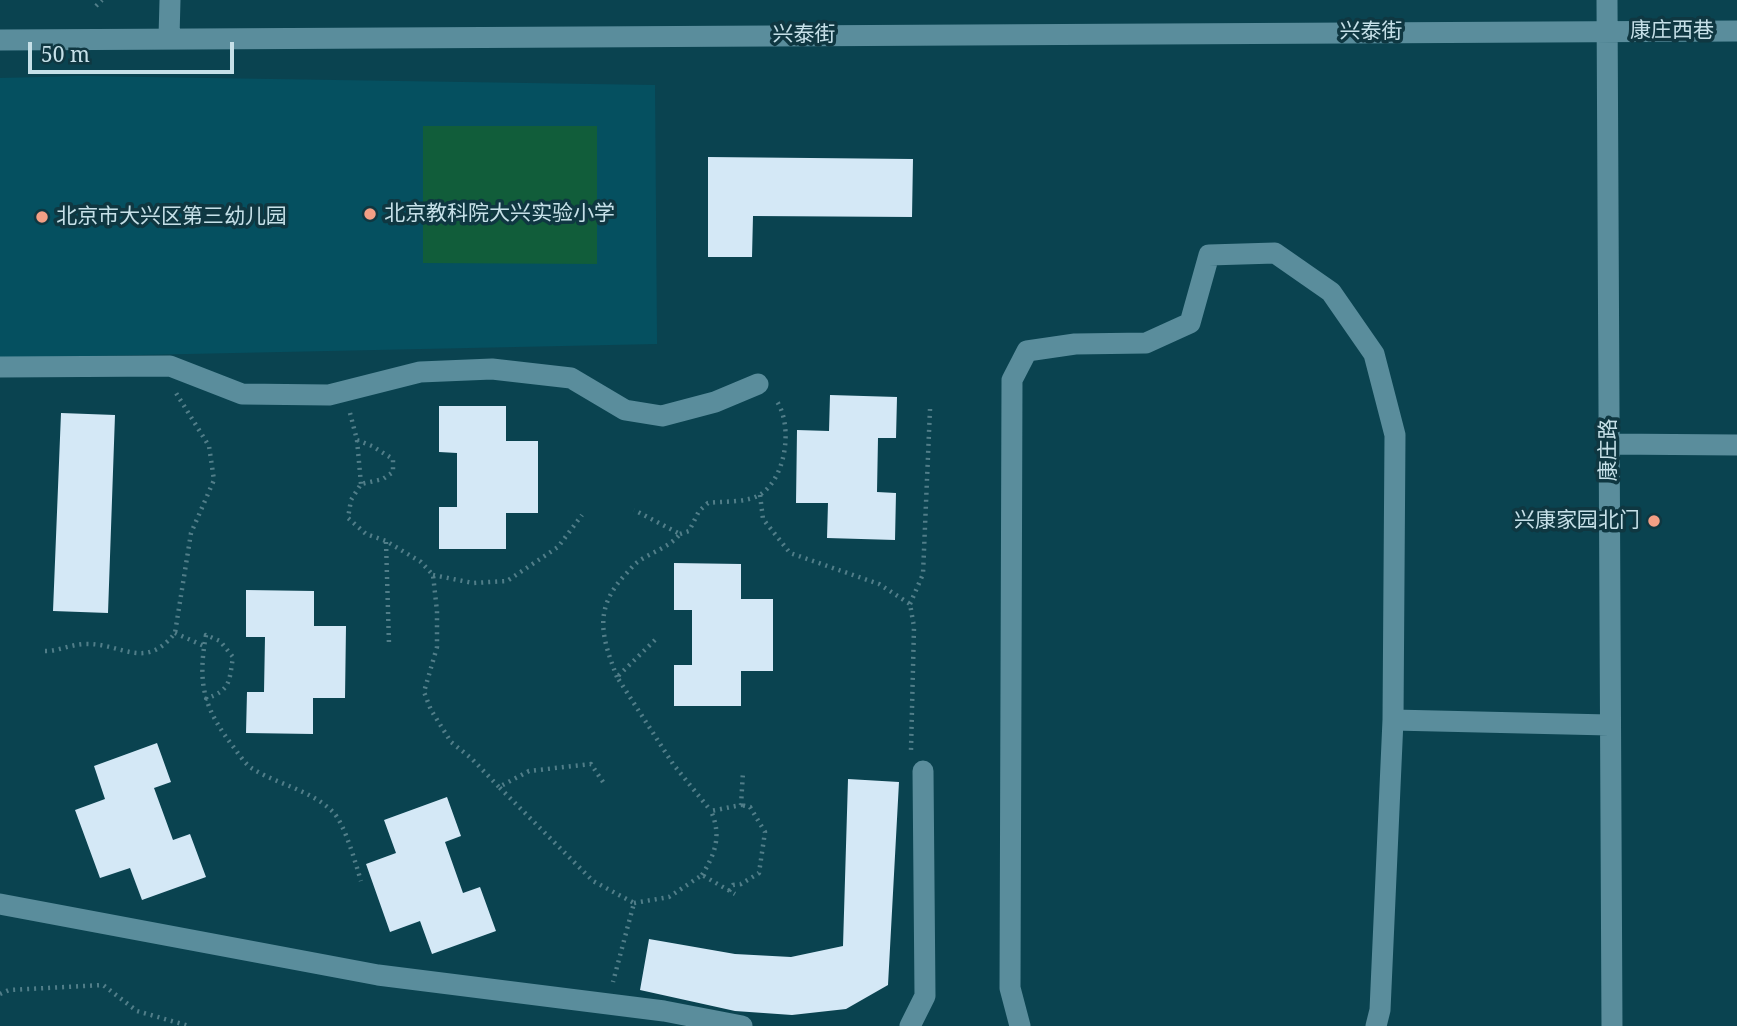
<!DOCTYPE html>
<meta charset="utf-8">
<style>
body{margin:0}
#map{position:relative;width:1737px;height:1026px;overflow:hidden;background:#0a4350;font-family:"Noto Serif",serif}
canvas{display:block}
.scale{position:absolute;left:28px;top:42px;width:206px;height:32px;box-sizing:border-box;border:4px solid #c6e0e8;border-top:0;padding-left:9px;font-size:21px;line-height:24px;white-space:nowrap;color:#c6e0e8;-webkit-text-stroke:5px #0f3741;paint-order:stroke}
</style>
<div id="map">
<canvas width="1737" height="1026"></canvas>
<div class="scale">50 m</div>
</div>
<script>
const g = document.querySelector('canvas').getContext('2d');
g.lineJoin = 'round';
function fill(path, color) { g.fillStyle = color; g.fill(path, 'evenodd'); }
function strokePath(path, color, width, dash) { g.strokeStyle = color; g.lineWidth = width; g.lineCap = dash ? 'butt' : 'round'; g.setLineDash(dash || []); g.stroke(path); }
function drawText(font, color, halo, rows, align = 'center') {
  g.font = font + ' "Noto Serif","Noto Sans SC",serif'; g.lineWidth = 7; g.setLineDash([]); g.textBaseline = 'middle'; g.strokeStyle = halo; g.fillStyle = color; for (const [text, x, y, turn = 0] of rows) {
    g.save(); g.translate(x, y); g.rotate((+turn || 0) * Math.PI / 180); g.textAlign = isNaN(turn) ? turn : align; if (halo) g.strokeText(text, 0, 0); g.fillText(text, 0, 0); g.restore();
  }
}
fill(new Path2D(`
 M 81,76 L 655,85 L 657,344 L 0,358 L 0,78 Z`), '#055060');
fill(new Path2D(`
 M 423,126 L 597,126 L 597,264 L 423,263 Z`), '#115d3a');
fill(new Path2D(`
 M 708,157 L 913,159 L 912,217 L 753,216 L 752,257 L 708,257 Z
 M 830,395 L 897,397 L 896,438 L 878,438 L 877,492 L 896,493 L 895,540 L 827,538 L 828,503 L 796,503 L 797,430 L 829,431 Z
 M 439,406 L 506,406 L 506,441 L 538,441 L 538,513 L 506,513 L 506,549 L 439,549 L 439,507 L 457,507 L 457,453 L 439,452 Z
 M 61,413 L 115,415 L 108,613 L 53,611 Z
 M 674,563 L 741,564 L 741,599 L 773,599 L 773,671 L 741,671 L 741,706 L 674,706 L 674,665 L 692,665 L 692,610 L 674,610 Z
 M 246,590 L 314,591 L 314,626 L 346,626 L 345,698 L 313,698 L 313,734 L 246,733 L 247,692 L 264,692 L 265,637 L 246,637 Z
 M 157,743 L 171,782 L 154,788 L 173,840 L 190,834 L 206,877 L 142,900 L 130,868 L 100,878 L 75,810 L 105,799 L 94,766 Z
 M 848,779 L 899,782 L 888,985 L 846,1009 L 792,1015 L 735,1011 L 640,990 L 649,939 L 735,954 L 791,957 L 843,946 Z
 M 447,797 L 461,836 L 445,842 L 463,893 L 480,887 L 496,931 L 432,954 L 420,921 L 390,932 L 366,864 L 396,853 L 384,820 Z`), '#d4e8f6');
strokePath(new Path2D(`
 M 96,6 L 102,0
 M 350,413 L 357,440 L 372,446 L 393,459 L 393,472 L 383,479 L 361,484 L 351,500 L 348,518 L 366,534 L 386,541 L 421,562 L 433,575 L 437,611 L 437,647 L 424,692 L 431,710 L 451,742 L 471,758 L 499,787
 M 357,440 L 361,484
 M 760,495 L 763,519 L 790,553 L 879,584 L 910,604 L 914,627 L 911,750
 M 680,534 L 689,531 L 699,511 L 708,503 C 723,501 748,503 761,494 C 787,476 793,424 776,400
 M 386,542 L 389,644
 M 433,575 L 473,583 L 507,581 L 558,547 L 582,515
 M 910,604 L 923,574 L 930,409
 M 175,633 L 204,646
 M 655,640 L 617,677 L 673,764 L 711,811
 M 45,651 C 58,651 70,645 83,644 C 122,642 144,672 175,633 L 191,533 L 214,480 L 209,446 L 176,393
 M 617,677 C 602,638 593,610 624,576 C 629,571 633,565 639,561 C 652,552 670,547 680,534 L 634,510
 M 205,699 C 231,690 229,682 233,657 L 220,641 L 206,635 C 197,685 204,709 235,749 C 240,756 246,765 253,769 C 279,785 311,790 333,812 C 345,824 356,865 361,881
 M 603,782 L 591,764 L 529,771 L 499,787 L 593,881 L 634,903 L 613,982
 M 702,875 C 715,854 722,836 711,811 L 741,805 L 743,772
 M 729,891 L 733,885 L 741,884 L 759,873 L 765,832 L 750,807 L 741,805
 M 634,903 L 669,897 L 702,875 L 735,894
 M 0,994 L 9,990 L 103,985 L 137,1011 L 189,1026`), '#517e89', 4.5, [2, 5]);
strokePath(new Path2D(`
 M 1607,0 L 1612,1026
 M 169,37 L 170,0
 M 0,40 L 1737,31
 M 0,367 L 170,366 L 242,394 L 329,395 L 420,372 L 492,369 L 571,378 L 625,410 L 662,416 L 715,402 L 758,384
 M 1609,444 L 1737,445
 M 1393,720 L 1609,725
 M 0,904 L 378,975 L 664,1011 L 742,1026
 M 910,1026 L 925,996 L 923,771
 M 1020,1026 L 1010,988 L 1012,380 L 1027,351 L 1075,344 L 1146,343 L 1190,323 L 1209,255 L 1275,253 L 1331,292 L 1374,354 L 1395,435 L 1393,720 L 1380,1010 L 1376,1026`), '#5a8d9c', 21);
for (const [x, y, r, color] of [
 [370,214,7,"#f39f85"],
 [42,217,7,"#f39f85"],
 [1654,521,7,"#f39f85"]
]) { const dot = new Path2D(); dot.arc(x, y, r, 0, 2 * Math.PI); g.fillStyle = color; g.fill(dot); strokePath(dot, '#0f3741', 2.5); }
drawText('21px', '#c6e0e8', '#0f3741', [
 ["康庄西巷",1672,31],
 ["兴泰街",1371,32],
 ["兴泰街",804,35],
 ["康庄路",1609,450,-90]
]);
drawText('21px', '#c6e0e8', '#0f3741', [
 ["北京教科院大兴实验小学",384,214],
 ["北京市大兴区第三幼儿园",56,217],
 ["兴康家园北门",1640,521,"right"]
], 'left');
</script>
